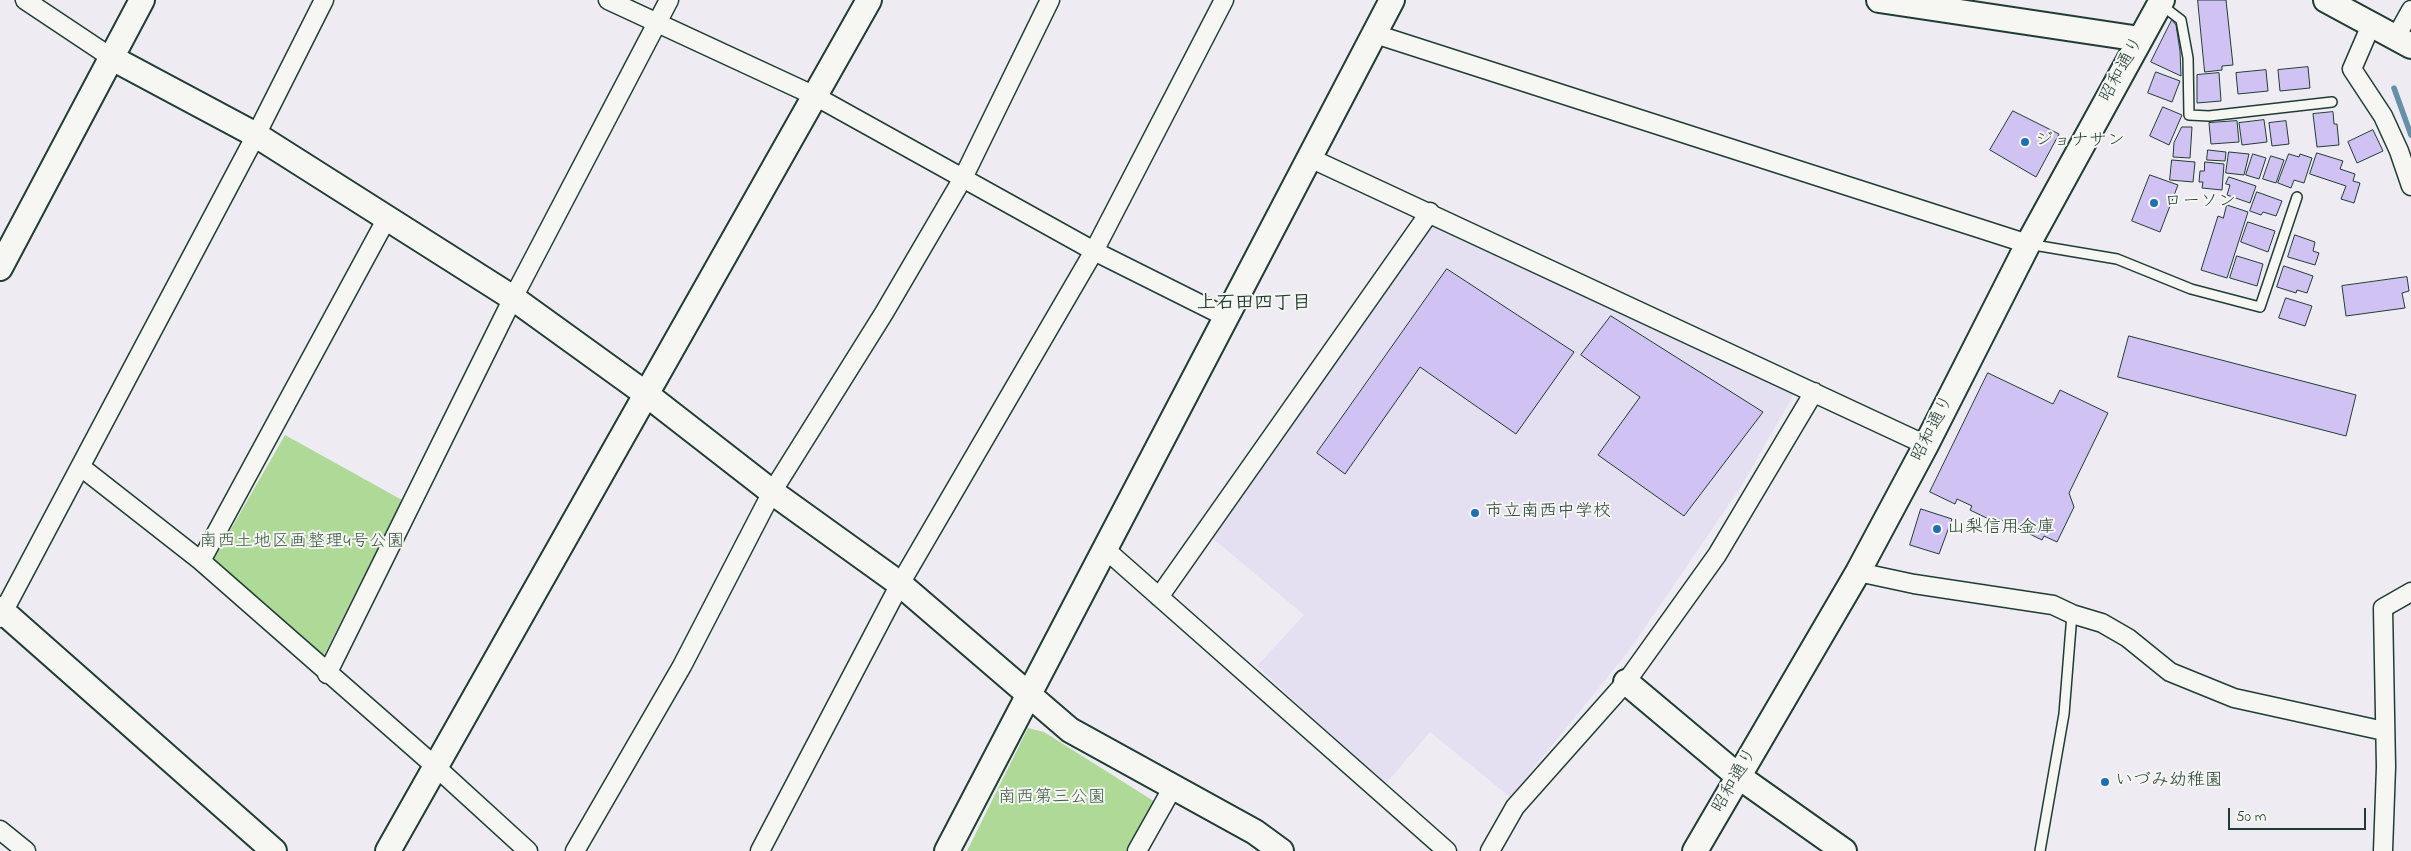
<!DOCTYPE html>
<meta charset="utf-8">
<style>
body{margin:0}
#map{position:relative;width:2411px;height:851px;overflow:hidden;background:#eeecf2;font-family:"Indie Flower",sans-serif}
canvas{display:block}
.scale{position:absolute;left:2228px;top:808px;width:138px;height:22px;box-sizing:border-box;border:2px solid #1f3d34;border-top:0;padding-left:6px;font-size:15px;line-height:18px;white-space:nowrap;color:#1f3d34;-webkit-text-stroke:4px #f6f6f2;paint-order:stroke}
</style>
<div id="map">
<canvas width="2411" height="851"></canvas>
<div class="scale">50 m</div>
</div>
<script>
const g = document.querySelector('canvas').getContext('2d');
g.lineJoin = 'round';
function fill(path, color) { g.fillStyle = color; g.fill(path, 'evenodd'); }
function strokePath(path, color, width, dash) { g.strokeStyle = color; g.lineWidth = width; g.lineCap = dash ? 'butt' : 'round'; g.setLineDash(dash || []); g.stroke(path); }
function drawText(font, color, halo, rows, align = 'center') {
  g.font = font + ' "Indie Flower","Klee One",sans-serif'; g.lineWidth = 4; g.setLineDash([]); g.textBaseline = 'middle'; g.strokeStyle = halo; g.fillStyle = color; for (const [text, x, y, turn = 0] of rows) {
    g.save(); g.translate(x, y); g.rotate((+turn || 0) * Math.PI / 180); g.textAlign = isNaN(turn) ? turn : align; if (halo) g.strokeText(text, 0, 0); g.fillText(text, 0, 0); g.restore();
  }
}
fill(new Path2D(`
 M 1432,219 L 1793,386 L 1794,394 L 1739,490 L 1628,652 L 1510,797 L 1430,732 L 1384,786 L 1257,666 L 1304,615 L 1210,536 Z`), '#e5dff2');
fill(new Path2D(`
 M 285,435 L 402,500 L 323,657 L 212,562 Z
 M 1028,728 L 1044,732 L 1160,805 L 1134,851 L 967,851 Z`), '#aed997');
strokePath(new Path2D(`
 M 2394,88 L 2411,135`), '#6690a6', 5.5);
const building = new Path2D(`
 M 2198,0 L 2226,0 L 2233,65 L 2222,66 L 2222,70 L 2205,72 Z
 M 2172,20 L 2176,25 L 2180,51 L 2181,76 L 2151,62 Z
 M 2308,67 L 2310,88 L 2280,91 L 2278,70 Z
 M 2266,70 L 2268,91 L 2238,94 L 2236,73 Z
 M 2156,72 L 2180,81 L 2172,102 L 2148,93 Z
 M 2219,73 L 2221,101 L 2197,103 L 2197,75 Z
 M 2163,107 L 2182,115 L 2169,145 L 2150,136 Z
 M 2013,111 L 2059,134 L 2036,177 L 1990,150 Z
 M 2333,112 L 2334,124 L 2337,124 L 2339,145 L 2317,147 L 2313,114 Z
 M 2264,120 L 2267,142 L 2242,145 L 2239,123 Z
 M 2237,121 L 2239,142 L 2211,144 L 2209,123 Z
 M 2286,121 L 2289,144 L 2272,146 L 2269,123 Z
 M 2182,127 L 2192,127 L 2190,158 L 2173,157 L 2174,143 Z
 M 2373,130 L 2383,151 L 2357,163 L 2348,142 Z
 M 2208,150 L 2226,152 L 2225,161 L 2207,160 Z
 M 2229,152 L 2249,154 L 2244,175 L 2226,173 Z
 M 2317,153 L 2343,161 L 2340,169 L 2355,174 L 2353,181 L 2360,183 L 2354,203 L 2341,199 L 2346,186 L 2310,174 Z
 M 2253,154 L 2266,158 L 2259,179 L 2246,175 Z
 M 2289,154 L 2299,157 L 2300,154 L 2312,158 L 2304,183 L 2294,180 L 2291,188 L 2278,183 Z
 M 2271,156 L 2284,160 L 2276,183 L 2263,179 Z
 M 2172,160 L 2195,162 L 2193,182 L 2170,180 Z
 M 2205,162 L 2224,164 L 2222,190 L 2202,188 L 2203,182 L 2199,182 L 2200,171 L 2204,171 Z
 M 2150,175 L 2178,185 L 2160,232 L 2132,221 Z
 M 2229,177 L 2256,186 L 2250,203 L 2227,195 L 2230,185 L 2226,184 Z
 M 2257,192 L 2282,201 L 2276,216 L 2263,212 L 2261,215 L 2250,211 Z
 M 2227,205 L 2248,212 L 2227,278 L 2201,270 L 2218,216 L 2223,218 Z
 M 2248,222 L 2275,231 L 2268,252 L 2241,242 Z
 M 2295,235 L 2315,242 L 2313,251 L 2319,253 L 2315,265 L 2288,257 Z
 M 2237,256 L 2263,264 L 2257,286 L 2230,278 Z
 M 2284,266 L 2313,276 L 2307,293 L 2297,290 L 2296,293 L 2277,287 Z
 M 1447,269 L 1574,352 L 1516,434 L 1420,367 L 1345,474 L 1317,453 Z
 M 2407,277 L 2409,291 L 2402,293 L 2405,308 L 2346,316 L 2342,286 Z
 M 2286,298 L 2312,306 L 2305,326 L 2279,318 Z
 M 1611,316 L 1763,412 L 1684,516 L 1598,455 L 1640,397 L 1581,355 Z
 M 2129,336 L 2356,395 L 2346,436 L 2118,377 Z
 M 1988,373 L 2053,404 L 2060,390 L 2108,413 L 2069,493 L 2074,507 L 2057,542 L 2044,536 L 2042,540 L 1999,519 L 1997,523 L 1970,510 L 1972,506 L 1957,499 L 1955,504 L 1930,492 Z
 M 1921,509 L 1952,519 L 1939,554 L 1910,545 Z`);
fill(building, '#d0c2f3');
strokePath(building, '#1f3d34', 1);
const lane = new Path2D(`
 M 2160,4 L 2181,20 L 2188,58 L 2189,115 L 2209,116 L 2332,102
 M 2028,244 L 2117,259 L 2191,289 L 2260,307 L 2297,197
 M 2040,851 L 2064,714 L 2072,614`);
const street = new Path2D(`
 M 25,0 L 112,58
 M 608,0 L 815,96 L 1094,251 L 1226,317
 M 2371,25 L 2352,69 L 2383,116 L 2399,151 L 2411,186
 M 1375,34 L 2028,244
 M 2396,37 L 2411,10
 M 1310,158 L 1926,445
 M 81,467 L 201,561 L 436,767 L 528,851
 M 1105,549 L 1447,851
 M 201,561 L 387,218
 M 1858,572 L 1914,584 L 2053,605 L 2072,614 L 2102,623 L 2128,638 L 2170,672 L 2234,698 L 2384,731
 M 1159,597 L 1430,212
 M 0,618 L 256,135 L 324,0
 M 327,674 L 513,298 L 669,0
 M 0,830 L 26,851
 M 575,851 L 682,666 L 772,492 L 884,313 L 963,178 L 1050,0
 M 760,851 L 900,584 L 1094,251 L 1224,0
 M 1137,851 L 1173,787
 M 1490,851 L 1515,807 L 1626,682 L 1717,555 L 1814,392
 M 2383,851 L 2386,767 L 2383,608 L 2411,592`);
const secondary = new Path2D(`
 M 1879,0 L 2140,39
 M 2326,0 L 2411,46
 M 112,58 L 256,135 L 513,298 L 646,394 L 772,492 L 900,584 L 1070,730 L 1255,832 L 1281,851
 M 0,268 L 142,0
 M 0,609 L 274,851
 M 1626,682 L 1738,776 L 1844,851
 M 388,851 L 869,0
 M 947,851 L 1392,0
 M 1695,851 L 1858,572 L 1926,445 L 2028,244 L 2162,0`);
strokePath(lane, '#1f3d34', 12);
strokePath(street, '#1f3d34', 21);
strokePath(secondary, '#1f3d34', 28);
strokePath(lane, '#f6f6f2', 9);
strokePath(street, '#f6f6f2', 18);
strokePath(secondary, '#f6f6f2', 24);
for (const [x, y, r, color] of [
 [2025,142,5,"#1f6fb2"],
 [2154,203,5,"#1f6fb2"],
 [1475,513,5,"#1f6fb2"],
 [1937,529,5,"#1f6fb2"],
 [2105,782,5,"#1f6fb2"]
]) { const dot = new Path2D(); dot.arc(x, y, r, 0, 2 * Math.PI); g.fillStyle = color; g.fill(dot); strokePath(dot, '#f6f6f2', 2); }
drawText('18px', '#1f3d34', '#f6f6f2', [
 ["昭和通り",2123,70,-61],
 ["昭和通り",1934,429,-63],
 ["昭和通り",1736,781,-60]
]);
drawText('18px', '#1f3d34', '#f6f6f2', [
 ["ジョナサン",2035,142],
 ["ローソン",2164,203],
 ["市立南西中学校",1485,513],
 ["山梨信用金庫",1947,529],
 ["いづみ幼稚園",2115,782]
], 'left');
drawText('18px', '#3c5c48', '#f6f6f2', [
 ["南西土地区画整理4号公園",302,543],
 ["南西第三公園",1052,799]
]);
drawText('bold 19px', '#1f3d34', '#f6f6f2', [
 ["上石田四丁目",1254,305]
]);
</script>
